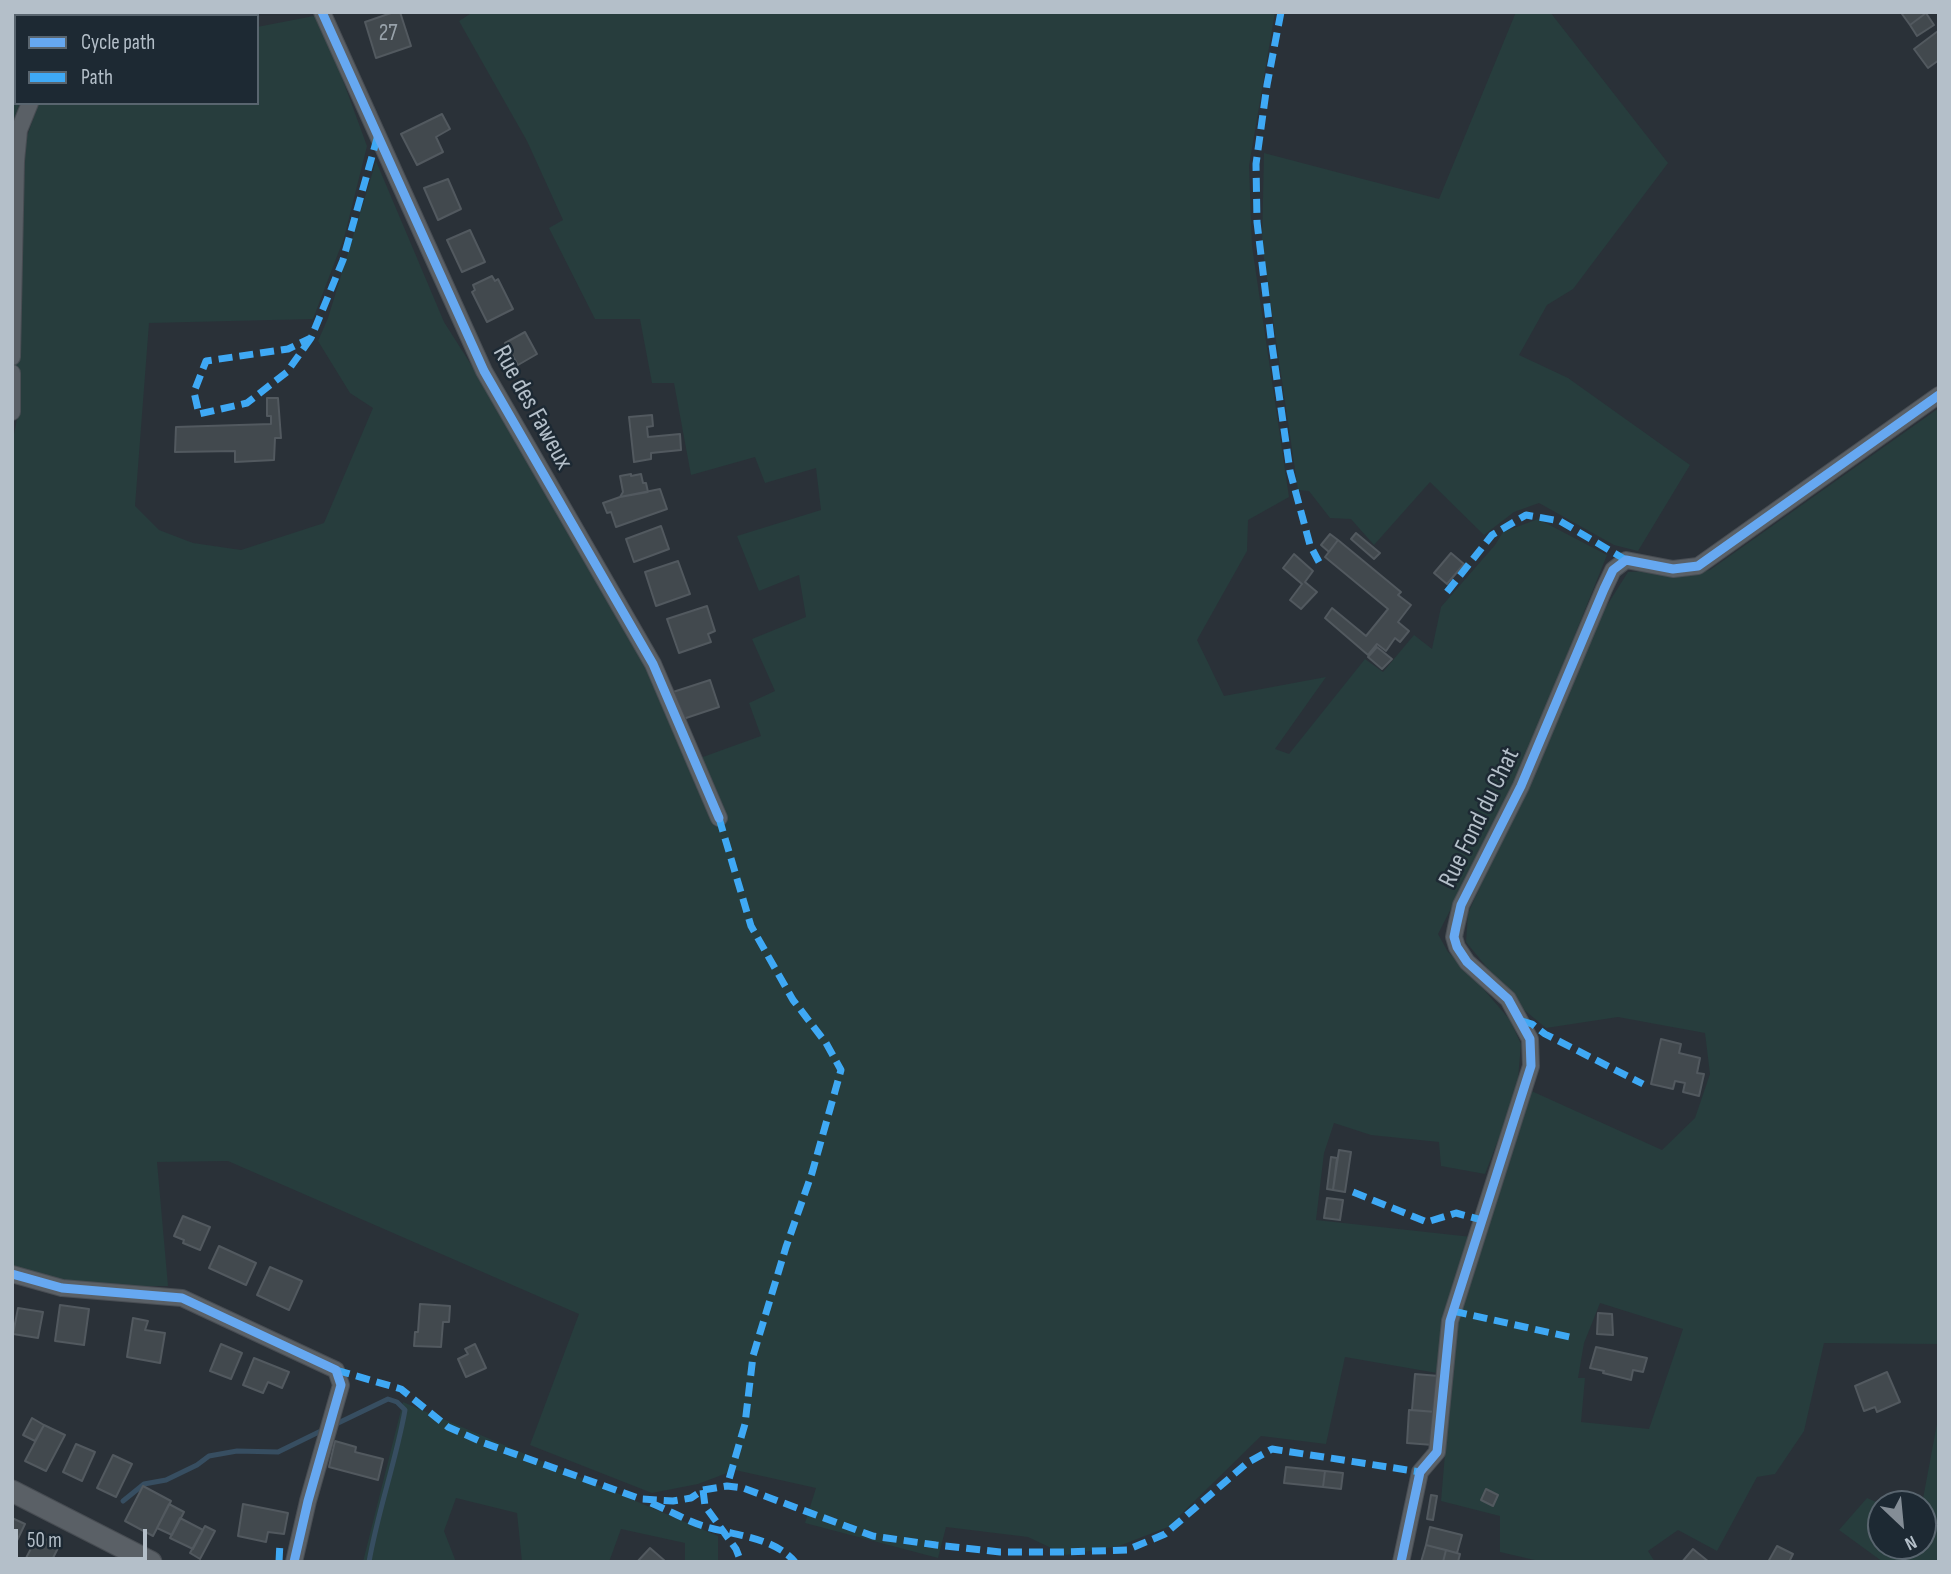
<!DOCTYPE html>
<style>
body{margin:0}
#map{position:relative;width:1951px;height:1574px;overflow:hidden;background:#2a3138;font-family:"Sofia Sans Condensed",sans-serif}
canvas{display:block}
.frame{position:absolute;inset:0;border:14px solid #b4bfc9;pointer-events:none}
.legend{position:absolute;left:14px;top:14px;width:245px;height:91px;box-sizing:border-box;background:#1d2933;border:2px solid #59656f;margin:0;padding:9px 12px;list-style:none;font-size:21px;color:#b4bfc9}
.legend li{display:flex;align-items:center;gap:14px;height:35px}
.legend b{width:35px;border:2px solid #59656f}
.north{position:absolute;left:1867px;top:1490px;width:70px;height:70px;box-sizing:border-box;background:#1d2933;border:2px solid #59656f;border-radius:50%;rotate:154deg;font-size:19px;font-weight:700;line-height:28px;text-align:center;color:#b4bfc9}
.north::after{content:'';display:block;margin:auto;width:24px;height:32px;background:#848d96;clip-path:polygon(50% 0,100% 100%,50% 72%,0 100%)}
.scale{position:absolute;left:14px;top:1529px;width:133px;height:32px;box-sizing:border-box;border:4px solid #b4bfc9;border-top:0;padding-left:9px;font-size:21px;line-height:24px;white-space:nowrap;color:#b4bfc9;-webkit-text-stroke:5px #1d2933;paint-order:stroke}
</style>
<div id="map">
<canvas width="1951" height="1574"></canvas>
<div class="frame"></div>
<ul class="legend">
<li><b style="height:9px;background:#66a8f1"></b>Cycle path</li>
<li><b style="height:9px;background:#3fa9f5"></b>Path</li>
</ul>
<div class="north">N</div>
<div class="scale">50 m</div>
</div>
<script>
const g = document.querySelector('canvas').getContext('2d');
g.lineJoin = 'round';
function fill(path, color) { g.fillStyle = color; g.fill(path, 'evenodd'); }
function strokePath(path, color, width, dash) { g.strokeStyle = color; g.lineWidth = width; g.lineCap = dash ? 'butt' : 'round'; g.setLineDash(dash || []); g.stroke(path); }
function drawText(font, color, halo, rows, align = 'center') {
  g.font = font + ' "Sofia Sans Condensed",sans-serif'; g.lineWidth = 5; g.setLineDash([]); g.textBaseline = 'middle'; g.strokeStyle = halo; g.fillStyle = color; for (const [text, x, y, turn = 0] of rows) {
    g.save(); g.translate(x, y); g.rotate((+turn || 0) * Math.PI / 180); g.textAlign = isNaN(turn) ? turn : align; if (halo) g.strokeText(text, 0, 0); g.fillText(text, 0, 0); g.restore();
  }
}
fill(new Path2D(`
 M 12,12 L 49,12 L 49,16 L 16,16 L 16,103 L 20,103 L 12,124 Z
 M 473,12 L 1275,12 L 1249,166 L 1252,246 L 1289,497 L 1248,520 L 1247,551 L 1197,640 L 1224,696 L 1326,677 L 1275,749 L 1289,754 L 1365,659 L 1383,672 L 1414,635 L 1432,649 L 1441,607 L 1495,545 L 1503,532 L 1538,519 L 1607,555 L 1517,779 L 1438,934 L 1448,952 L 1468,971 L 1510,1020 L 1521,1044 L 1517,1091 L 1485,1174 L 1441,1166 L 1439,1142 L 1371,1135 L 1334,1123 L 1324,1153 L 1316,1220 L 1472,1237 L 1437,1373 L 1345,1357 L 1326,1444 L 1261,1436 L 1168,1527 L 1119,1546 L 1066,1555 L 1028,1537 L 946,1527 L 938,1558 L 805,1523 L 816,1488 L 735,1470 L 698,1484 L 652,1493 L 530,1445 L 579,1314 L 228,1161 L 157,1162 L 168,1286 L 134,1286 L 60,1281 L 12,1265 L 12,444 L 19,409 L 15,364 L 26,139 L 39,103 L 257,103 L 257,27 L 319,15 L 367,146 L 344,238 L 313,319 L 149,323 L 135,506 L 159,530 L 193,543 L 241,550 L 324,523 L 373,408 L 350,393 L 318,341 L 328,318 L 376,161 L 444,322 L 512,429 L 621,613 L 689,762 L 761,736 L 749,703 L 775,691 L 752,639 L 806,617 L 799,575 L 759,591 L 737,536 L 821,510 L 816,468 L 765,483 L 755,457 L 691,475 L 674,383 L 652,383 L 640,319 L 595,319 L 549,228 L 563,220 L 527,141 L 459,21 Z
 M 1516,12 L 1550,12 L 1668,163 L 1573,289 L 1547,305 L 1519,355 L 1568,378 L 1690,465 L 1638,551 L 1614,545 L 1539,503 L 1514,512 L 1484,535 L 1430,482 L 1374,545 L 1351,519 L 1330,518 L 1309,491 L 1298,490 L 1262,245 L 1264,153 L 1439,199 Z
 M 1939,408 L 1939,1344 L 1824,1343 L 1804,1431 L 1775,1474 L 1757,1477 L 1717,1551 L 1678,1530 L 1648,1551 L 1655,1562 L 1543,1562 L 1500,1552 L 1500,1516 L 1441,1501 L 1456,1324 L 1527,1089 L 1662,1150 L 1695,1118 L 1710,1074 L 1705,1033 L 1618,1017 L 1546,1028 L 1517,1004 L 1466,942 L 1468,913 L 1519,802 L 1599,618 L 1628,572 L 1646,571 L 1678,576 L 1710,570 ZM 1600,1303 L 1683,1329 L 1649,1429 L 1581,1422 L 1585,1378 L 1578,1378 L 1584,1343 Z
 M 403,1402 L 718,1536 L 718,1562 L 685,1562 L 685,1543 L 621,1529 L 609,1562 L 522,1562 L 517,1513 L 456,1498 L 444,1531 L 456,1562 L 363,1562 Z
 M 1939,1413 L 1939,1562 L 1883,1562 L 1839,1530 L 1867,1498 L 1881,1504 L 1881,1546 L 1923,1546 L 1922,1504 Z`), '#273d3d');
strokePath(new Path2D(`
 M 334,1425 L 388,1399 L 397,1402 L 405,1410 C 396,1461 378,1510 369,1562
 M 123,1501 L 144,1484 L 166,1480 L 197,1465 L 209,1456 L 237,1451 L 278,1452 L 325,1429`), '#374e61', 5);
const building = new Path2D(`
 M 394,12 L 400,12 L 411,46 L 376,58 L 365,22 Z
 M 1905,12 L 1925,12 L 1926,13 L 1910,25 L 1902,14 Z
 M 1926,13 L 1934,25 L 1917,36 L 1910,25 Z
 M 1938,31 L 1939,60 L 1928,68 L 1914,49 Z
 M 442,114 L 450,129 L 436,137 L 443,152 L 417,165 L 401,134 Z
 M 448,179 L 461,209 L 438,220 L 424,188 Z
 M 470,230 L 485,262 L 462,272 L 447,240 Z
 M 492,276 L 495,281 L 498,279 L 513,309 L 487,322 L 472,292 L 475,290 L 473,285 Z
 M 525,332 L 537,354 L 518,365 L 505,343 Z
 M 267,398 L 278,398 L 281,438 L 275,438 L 274,460 L 235,462 L 235,451 L 175,452 L 176,427 L 271,424 L 271,416 L 267,416 Z
 M 652,415 L 653,426 L 647,427 L 648,437 L 680,434 L 681,450 L 651,453 L 651,459 L 634,462 L 629,417 Z
 M 631,474 L 631,476 L 641,474 L 643,483 L 646,483 L 648,492 L 620,497 L 623,492 L 620,476 Z
 M 660,489 L 667,509 L 616,527 L 611,512 L 607,513 L 603,503 L 620,497 Z
 M 661,526 L 669,549 L 634,562 L 626,539 Z
 M 1356,533 L 1380,553 L 1374,559 L 1351,539 Z
 M 1330,534 L 1338,540 L 1329,552 L 1321,545 Z
 M 1338,540 L 1401,592 L 1398,595 L 1411,605 L 1398,622 L 1409,631 L 1400,642 L 1395,638 L 1386,651 L 1377,644 L 1368,655 L 1325,618 L 1332,608 L 1366,636 L 1388,609 L 1325,557 Z
 M 1451,553 L 1464,564 L 1447,584 L 1434,573 Z
 M 1294,554 L 1313,571 L 1305,582 L 1317,592 L 1301,609 L 1290,600 L 1302,584 L 1283,568 Z
 M 678,561 L 690,594 L 656,606 L 645,572 Z
 M 707,606 L 715,631 L 708,634 L 711,642 L 679,653 L 667,619 Z
 M 1377,647 L 1392,659 L 1382,669 L 1368,657 Z
 M 710,680 L 719,707 L 683,719 L 673,692 Z
 M 1661,1039 L 1681,1044 L 1679,1053 L 1700,1058 L 1697,1073 L 1704,1074 L 1699,1096 L 1683,1092 L 1685,1083 L 1675,1081 L 1673,1089 L 1651,1084 Z
 M 1339,1150 L 1351,1152 L 1345,1192 L 1333,1190 Z
 M 1331,1157 L 1337,1158 L 1333,1190 L 1327,1189 Z
 M 1327,1198 L 1343,1200 L 1340,1220 L 1324,1218 Z
 M 183,1216 L 210,1227 L 200,1250 L 183,1243 L 184,1240 L 174,1236 Z
 M 219,1246 L 256,1263 L 246,1285 L 209,1268 Z
 M 270,1267 L 302,1281 L 289,1310 L 257,1295 Z
 M 420,1304 L 450,1306 L 449,1322 L 443,1322 L 441,1347 L 414,1346 L 415,1332 L 418,1332 Z
 M 60,1305 L 89,1309 L 84,1345 L 55,1341 Z
 M 18,1308 L 43,1312 L 38,1338 L 13,1334 Z
 M 1598,1313 L 1612,1314 L 1613,1335 L 1597,1334 Z
 M 133,1318 L 148,1321 L 145,1330 L 165,1333 L 160,1363 L 127,1357 Z
 M 221,1344 L 242,1353 L 231,1379 L 210,1371 Z
 M 475,1344 L 486,1368 L 466,1377 L 458,1359 L 468,1354 L 465,1349 Z
 M 1596,1347 L 1647,1358 L 1643,1372 L 1633,1370 L 1631,1380 L 1603,1373 L 1604,1371 L 1590,1368 Z
 M 254,1358 L 289,1372 L 282,1388 L 268,1382 L 263,1393 L 243,1385 Z
 M 1887,1372 L 1900,1402 L 1877,1412 L 1875,1407 L 1864,1411 L 1855,1386 Z
 M 1415,1374 L 1439,1376 L 1436,1412 L 1412,1410 Z
 M 1409,1410 L 1436,1412 L 1433,1445 L 1407,1443 Z
 M 32,1418 L 44,1425 L 35,1441 L 23,1435 Z
 M 44,1425 L 65,1435 L 46,1471 L 25,1461 Z
 M 335,1441 L 356,1447 L 355,1452 L 383,1459 L 378,1480 L 329,1467 Z
 M 76,1444 L 95,1452 L 82,1481 L 63,1472 Z
 M 113,1455 L 132,1464 L 116,1497 L 97,1488 Z
 M 1286,1467 L 1325,1471 L 1323,1487 L 1284,1483 Z
 M 1325,1471 L 1343,1473 L 1341,1489 L 1323,1487 Z
 M 143,1486 L 171,1501 L 153,1536 L 125,1521 Z
 M 1486,1489 L 1498,1495 L 1493,1506 L 1481,1500 Z
 M 1431,1495 L 1437,1496 L 1433,1520 L 1427,1519 Z
 M 169,1504 L 184,1512 L 172,1535 L 157,1528 Z
 M 243,1504 L 288,1513 L 284,1534 L 268,1532 L 266,1542 L 238,1536 Z
 M 12,1518 L 25,1524 L 12,1551 Z
 M 180,1518 L 203,1530 L 193,1549 L 170,1538 Z
 M 205,1526 L 215,1531 L 200,1559 L 190,1553 Z
 M 1430,1527 L 1462,1535 L 1457,1553 L 1426,1545 Z
 M 38,1535 L 59,1546 L 51,1562 L 24,1562 Z
 M 1426,1545 L 1446,1550 L 1443,1562 L 1421,1562 Z
 M 1777,1546 L 1793,1554 L 1789,1562 L 1768,1562 Z
 M 650,1548 L 665,1561 L 665,1562 L 637,1562 Z
 M 1693,1549 L 1709,1562 L 1682,1562 Z
 M 1446,1550 L 1460,1554 L 1458,1562 L 1443,1562 Z`);
fill(building, '#42494e');
strokePath(building, '#52595f', 2);
const minor = new Path2D(`
 M 322,12 L 484,371 L 653,664 L 719,818
 M 62,16 L 63,12
 M 12,357 L 16,161 L 19,130 L 30,103
 M 12,373 L 12,412
 M 12,1274 L 62,1288 L 182,1298 L 336,1370 L 341,1385 L 308,1501 L 294,1562
 M 1401,1562 L 1420,1472 L 1437,1452 L 1450,1321 L 1531,1066 L 1530,1039 L 1508,999 L 1467,962 L 1457,947 L 1454,937 L 1456,927 L 1461,905 L 1521,786 L 1604,589 L 1613,570 L 1626,560 L 1673,569 L 1698,566 L 1939,395`);
const tertiary = new Path2D(`
 M 12,1491 L 151,1562`);
strokePath(minor, '#484d53', 18);
strokePath(tertiary, '#484d53', 23);
strokePath(minor, '#5a6066', 16);
strokePath(tertiary, '#5a6066', 21);
strokePath(new Path2D(`
 M 1281,12 L 1267,85 L 1256,164 L 1257,222 L 1271,338 L 1290,471 L 1310,545 L 1319,562
 M 311,338 L 287,372 L 247,403 L 199,414 L 194,392 L 206,361 L 288,349 L 311,338 L 343,260 L 378,135
 M 1447,592 L 1492,535 L 1526,515 L 1560,521 L 1626,560
 M 719,818 L 751,926 L 793,1000 L 826,1043 L 841,1070 L 812,1173 L 786,1247 L 753,1356 L 745,1424 L 727,1486
 M 1522,1021 L 1532,1024 L 1545,1034 L 1643,1084
 M 1353,1192 L 1427,1222 L 1456,1213 L 1482,1220
 M 1453,1311 L 1574,1338
 M 336,1370 L 401,1389 L 448,1427 L 484,1443 L 641,1499 L 673,1501 L 691,1498 L 703,1490 L 727,1486 L 743,1488 L 873,1536 L 936,1545 L 1000,1552 L 1060,1552 L 1127,1550 L 1165,1534 L 1247,1463 L 1272,1449 L 1420,1472
 M 703,1490 L 705,1506 L 736,1549 L 741,1562
 M 651,1503 C 665,1509 677,1515 690,1521 C 724,1536 770,1533 795,1562
 M 279,1562 L 280,1542`), '#3fa9f5', 7, [14, 7]);
strokePath(new Path2D(`
 M 322,12 L 484,371 L 653,664 L 719,818
 M 12,1274 L 62,1288 L 182,1298 L 336,1370 L 341,1385 L 308,1501 L 294,1562
 M 1401,1562 L 1420,1472 L 1437,1452 L 1450,1321 L 1531,1066 L 1530,1039 L 1508,999 L 1467,962 L 1457,947 L 1454,937 L 1456,927 L 1461,905 L 1521,786 L 1604,589 L 1613,570 L 1626,560 L 1673,569 L 1698,566 L 1939,395`), '#66a8f1', 9);
drawText('23px', '#98a2aa', null, [
 ["27",388,34]
]);
drawText('26px', '#b4bfc9', '#1d2933', [
 ["Rue des Faweux",532,408,61],
 ["Rue Fond du Chat",1480,818,-64]
]);
</script>
